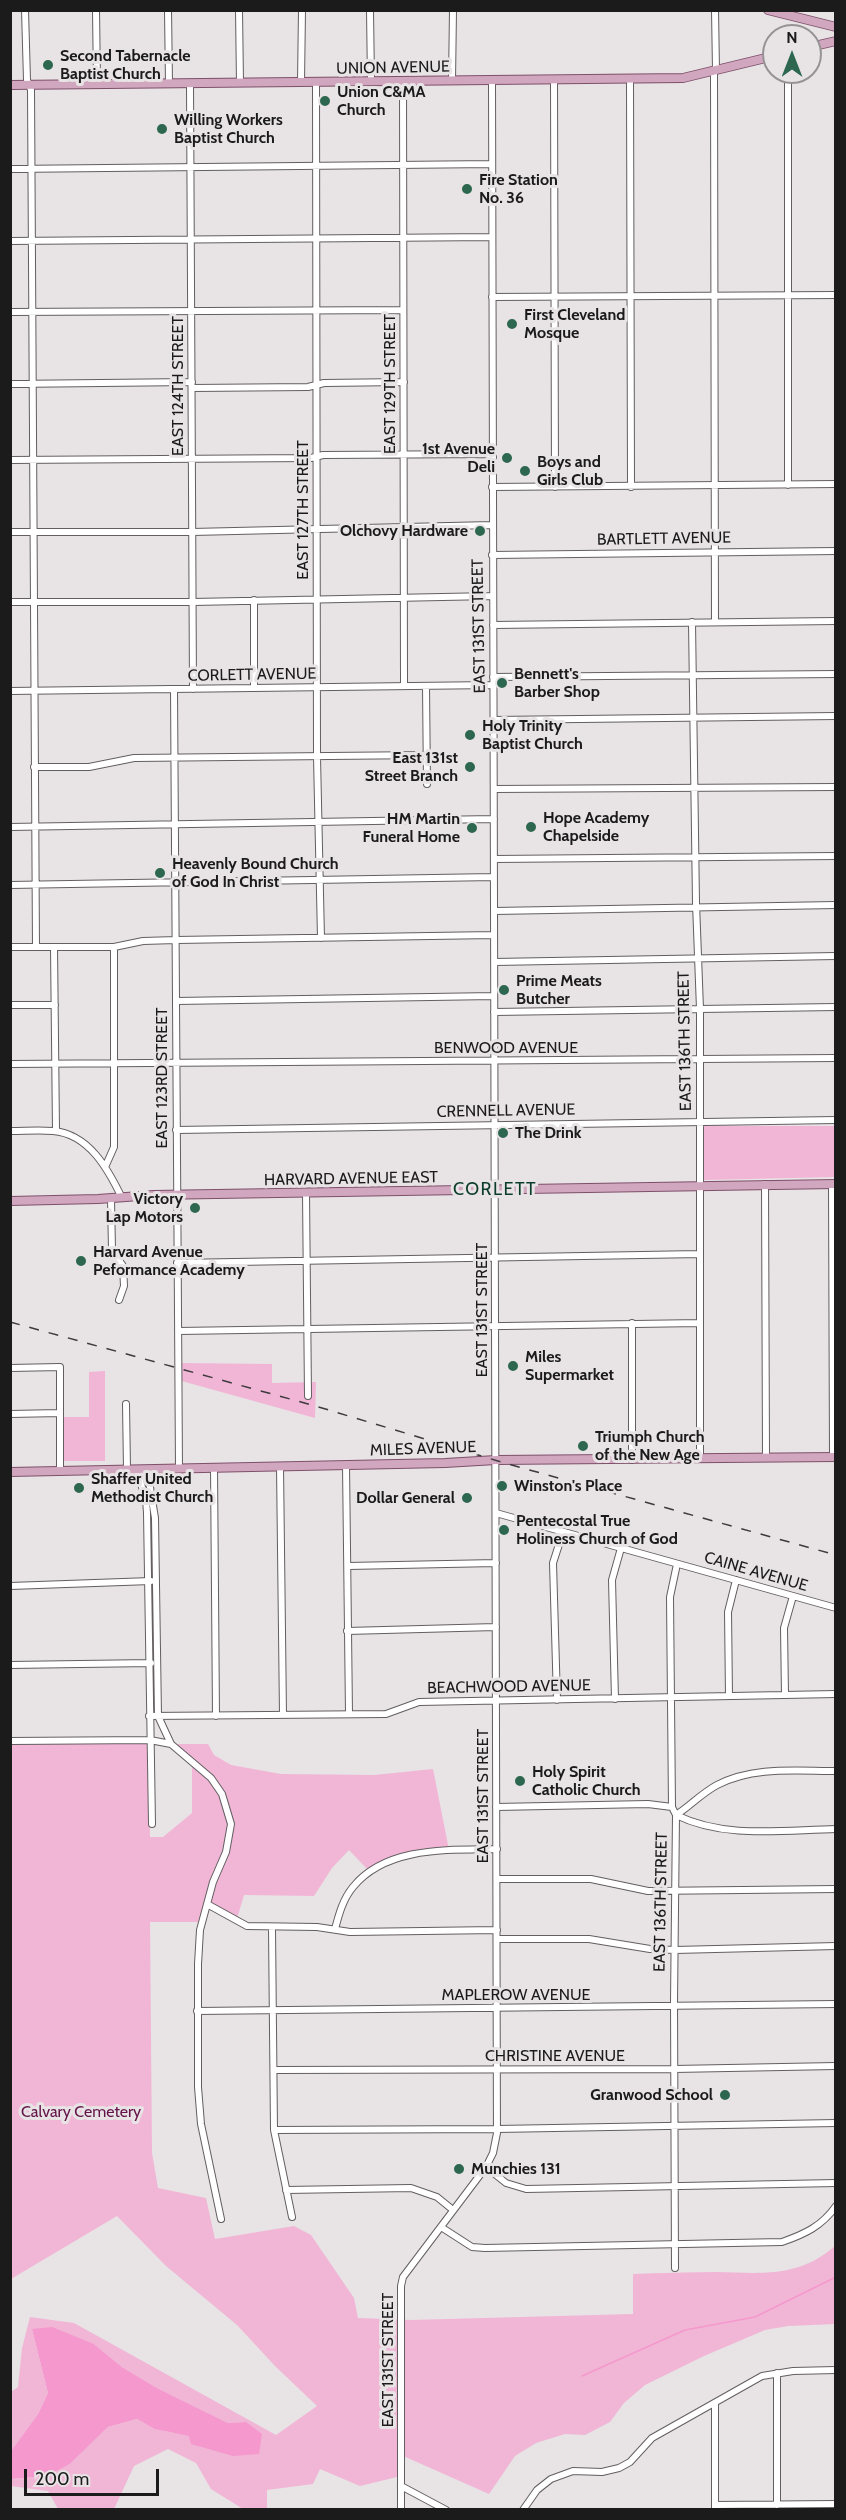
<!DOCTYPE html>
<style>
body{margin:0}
#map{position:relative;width:846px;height:2520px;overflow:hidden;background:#e8e3e5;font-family:Cabin,sans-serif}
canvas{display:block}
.frame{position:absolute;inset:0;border:12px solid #1c1b1c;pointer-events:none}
.north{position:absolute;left:762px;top:24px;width:60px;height:60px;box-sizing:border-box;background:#e8e3e5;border:2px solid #969395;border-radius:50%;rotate:0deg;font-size:16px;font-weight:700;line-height:24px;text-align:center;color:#1c1b1c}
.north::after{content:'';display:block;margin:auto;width:21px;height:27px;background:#2d6750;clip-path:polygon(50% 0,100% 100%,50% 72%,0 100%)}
.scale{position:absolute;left:24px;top:2469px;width:135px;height:27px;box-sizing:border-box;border:3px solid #1c1b1c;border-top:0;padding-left:8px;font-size:18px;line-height:21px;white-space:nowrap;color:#1c1b1c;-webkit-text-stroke:4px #e8e3e5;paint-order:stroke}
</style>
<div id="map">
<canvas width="846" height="2520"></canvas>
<div class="frame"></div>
<div class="north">N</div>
<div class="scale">200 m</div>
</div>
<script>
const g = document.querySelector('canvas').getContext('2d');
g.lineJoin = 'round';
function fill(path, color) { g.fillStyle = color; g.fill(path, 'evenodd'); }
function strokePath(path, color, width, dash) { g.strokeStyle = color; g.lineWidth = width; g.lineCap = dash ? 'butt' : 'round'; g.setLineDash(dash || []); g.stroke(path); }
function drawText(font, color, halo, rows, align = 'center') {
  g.font = font + ' Cabin,sans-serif'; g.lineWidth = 6; g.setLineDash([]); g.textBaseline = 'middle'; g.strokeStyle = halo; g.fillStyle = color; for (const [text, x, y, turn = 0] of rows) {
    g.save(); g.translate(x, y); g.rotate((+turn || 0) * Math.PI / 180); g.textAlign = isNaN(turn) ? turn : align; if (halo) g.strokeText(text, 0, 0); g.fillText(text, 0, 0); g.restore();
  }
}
fill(new Path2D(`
 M 704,1126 L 835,1126 L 835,1177 L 704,1180 Z
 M 178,1363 L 272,1364 L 272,1383 L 316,1382 L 315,1418 L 178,1380 Z
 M 105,1371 L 105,1461 L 64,1461 L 64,1417 L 89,1417 L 89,1372 Z
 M 148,1743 L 150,1837 L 163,1837 L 192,1813 L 192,1762 L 171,1744 L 208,1744 L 214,1755 L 231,1765 L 281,1774 L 374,1775 L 433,1769 L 449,1850 L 404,1857 L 369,1871 L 349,1850 L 332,1868 L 314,1896 L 244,1895 L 236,1922 L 207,1905 L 202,1922 L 150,1922 L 152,2153 L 158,2188 L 206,2198 L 215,2239 L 294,2226 L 311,2235 L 354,2298 L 358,2318 L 410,2320 L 633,2314 L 633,2274 C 661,2273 689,2272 717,2272 C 763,2273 798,2278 835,2246 L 835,2324 L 788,2326 L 765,2330 L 704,2356 L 645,2385 L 624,2403 L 610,2422 L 585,2435 L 565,2434 L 536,2443 L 515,2456 L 489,2494 L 401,2455 L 401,2476 L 360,2486 L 320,2469 L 313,2484 L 267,2490 L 267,2509 L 243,2509 L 211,2489 L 196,2463 L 168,2449 L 134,2466 L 114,2509 L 58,2509 L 48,2491 L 11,2486 L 11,2479 L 47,2476 L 70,2464 L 108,2427 L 137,2419 C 179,2443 203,2432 246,2422 L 228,2423 L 157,2388 L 122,2367 L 94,2344 L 32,2329 L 48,2393 L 38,2414 L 11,2451 L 11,2392 L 18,2387 L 22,2348 L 30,2317 L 74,2323 L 276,2435 L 317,2406 L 275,2366 L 237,2325 L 166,2266 L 117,2216 L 11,2279 L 11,1744 Z`), '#f1b6d6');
fill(new Path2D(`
 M 52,2327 L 94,2344 L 122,2367 L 157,2388 L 228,2423 L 246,2422 L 262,2434 L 259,2454 L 233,2456 L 191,2444 L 189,2436 L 155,2429 L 137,2419 L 108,2427 L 70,2464 L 47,2476 L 11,2479 L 11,2451 L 38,2414 L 48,2393 L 32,2329 Z`), '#f498cd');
strokePath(new Path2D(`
 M 582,2376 L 685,2330 L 755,2317 L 836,2277`), '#f498cd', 1.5);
const minor = new Path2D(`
 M 25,10 L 27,80 L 31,90 L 36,947
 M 96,10 L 97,84
 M 168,10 L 169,84
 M 239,10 L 240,83
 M 370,10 L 371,82
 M 715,10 L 716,70
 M 714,71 L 715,622
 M 788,72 L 788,485
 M 554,79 L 555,487
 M 630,79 L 631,487
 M 403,81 L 404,686
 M 452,81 L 453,10
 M 301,82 L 302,10
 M 316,82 L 317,757 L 321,938
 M 190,84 L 193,689
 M 10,169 L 492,164
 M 10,241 L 492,237
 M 492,297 L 836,295
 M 10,312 L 403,310
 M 10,384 L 192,382
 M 192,388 L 308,387 L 324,383 L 404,382
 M 10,460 L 311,458 L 323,455 L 492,454
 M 492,487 L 836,484
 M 10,532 L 192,532 L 492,525
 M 492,555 L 836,551
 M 254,600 L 254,688
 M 10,602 L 193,602 L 492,596
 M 692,622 L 696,903 L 700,1009 L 700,1459
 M 493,625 L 836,621
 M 493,677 L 836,674
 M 426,686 L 427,784
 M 174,689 L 179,1468
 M 10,691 L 493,685
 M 494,720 L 836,716
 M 34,767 L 89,767 L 134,758 L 427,755
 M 494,789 L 836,787
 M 10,827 L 494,819
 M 494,859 L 836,856
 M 10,885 L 494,877
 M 494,911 L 836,905
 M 10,947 L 114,947 L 143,941 L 176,940 L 494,935
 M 54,947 L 56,1131
 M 494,962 L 836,956
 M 176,1001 L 494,996
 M 10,1005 L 55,1005
 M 494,1012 L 836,1007
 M 10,1064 L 836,1058
 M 176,1130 L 836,1120
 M 10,1131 C 25,1131 39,1130 53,1131 C 89,1134 108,1169 122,1198
 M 106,1165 L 114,1147 L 114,947
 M 765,1184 L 766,1457
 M 832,1184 L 833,1457
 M 306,1193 L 308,1396
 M 111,1199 L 112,1250 L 123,1266 L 124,1286 L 119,1300
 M 177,1263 L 700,1254
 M 178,1331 L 700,1323
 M 10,1368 L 60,1367 L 60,1471
 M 126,1404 L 127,1469
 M 10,1414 L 60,1413
 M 632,1460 L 632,1323
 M 346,1465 L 349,1714
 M 280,1466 L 283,1715
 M 214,1467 L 216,1716
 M 136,1469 L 146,1499 L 147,1513 L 152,1824
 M 147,1469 L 155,1518 L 158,1716 L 171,1744 L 211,1778 L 222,1794 L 231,1824 L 226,1852 L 213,1882 L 200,1930 L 198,1964 L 198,2087 L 201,2124 L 221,2219
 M 496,1513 L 836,1608
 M 348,1566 L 496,1563
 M 10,1586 L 151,1581
 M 347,1631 L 496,1627
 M 10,1665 L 151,1663
 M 785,1695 L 784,1628 L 793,1596
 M 729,1696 L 728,1612 L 736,1580
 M 615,1699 L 612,1580 L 621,1548
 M 557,1700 L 553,1563 L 563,1532
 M 149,1716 L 386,1714 L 419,1702 L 836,1694
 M 10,1741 L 150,1740 L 171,1744
 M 496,1807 L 648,1804 L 672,1807
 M 676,1815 C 690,1806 702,1793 717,1785 C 753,1766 796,1771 836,1771
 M 676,1815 C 725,1839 782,1830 836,1829
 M 497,1879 L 591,1879 L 648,1891 L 836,1889
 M 207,1904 L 247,1926 L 317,1927 L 350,1932 L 497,1930
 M 272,1928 L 274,2130 L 292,2217
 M 335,1929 C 339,1914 343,1899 353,1887 C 386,1846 449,1850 497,1849
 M 497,1939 L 589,1939 L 650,1949 L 675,1950 L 836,1946
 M 197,2011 L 836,2004
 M 274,2070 L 674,2069 L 836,2066
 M 274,2130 L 497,2129 L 836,2123
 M 486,2167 L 506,2183 L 526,2189 L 836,2183
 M 286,2190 L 411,2188 L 437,2197 L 453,2210
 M 441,2227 L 472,2247 L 485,2248 L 782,2242 C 805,2234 822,2226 836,2206
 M 675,2268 L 674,2002 L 676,1815 L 672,1807 L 670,1597 L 677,1564
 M 777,2373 L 777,2505
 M 401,2486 L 446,2510
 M 715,2505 L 836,2504
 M 401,2510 L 401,2286 L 403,2277 L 486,2167 L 493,2153 L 497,2133 L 492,80
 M 523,2510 L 537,2490 L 551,2479 L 573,2471 L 602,2472 L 619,2468 L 630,2462 L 652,2438 L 762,2376 L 793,2371 L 836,2370
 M 715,2510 L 715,2403`);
const major = new Path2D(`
 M 768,10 L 836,27
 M 810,47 L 836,41
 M 10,85 L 683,78 L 774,56
 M 10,1201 L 98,1199 L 154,1195 L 836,1184
 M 10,1472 L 445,1463 L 496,1460 L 836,1457`);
strokePath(minor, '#635f61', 8);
strokePath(major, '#7e506a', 10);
strokePath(minor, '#fff', 6);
strokePath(major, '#d1a7bf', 8);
strokePath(new Path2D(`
 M 10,1322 L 312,1405 L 508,1464 L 836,1555`), '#3c3a3c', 1.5, [10, 10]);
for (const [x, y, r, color] of [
 [48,65,6,"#2d6750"],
 [325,101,6,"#2d6750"],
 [162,129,6,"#2d6750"],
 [467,189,6,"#2d6750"],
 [512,324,6,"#2d6750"],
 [507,458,6,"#2d6750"],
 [525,471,6,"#2d6750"],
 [480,531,6,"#2d6750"],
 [502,683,6,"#2d6750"],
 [470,735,6,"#2d6750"],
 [470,767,6,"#2d6750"],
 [531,827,6,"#2d6750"],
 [472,828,6,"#2d6750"],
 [160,873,6,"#2d6750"],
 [504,990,6,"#2d6750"],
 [503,1133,6,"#2d6750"],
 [195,1208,6,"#2d6750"],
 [81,1261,6,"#2d6750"],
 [513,1366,6,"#2d6750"],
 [583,1446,6,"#2d6750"],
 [502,1486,6,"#2d6750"],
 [79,1488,6,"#2d6750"],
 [467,1498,6,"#2d6750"],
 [504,1530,6,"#2d6750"],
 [520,1781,6,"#2d6750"],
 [725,2095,6,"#2d6750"],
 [459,2169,6,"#2d6750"]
]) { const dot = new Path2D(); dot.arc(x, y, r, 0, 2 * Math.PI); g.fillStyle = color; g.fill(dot); strokePath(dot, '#e8e3e5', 2); }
drawText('bold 16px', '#1c1b1c', '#e8e3e5', [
 ["Second Tabernacle",60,56],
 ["Baptist Church",60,74],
 ["Union C&MA",337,92],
 ["Church",337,110],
 ["Willing Workers",174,120],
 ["Baptist Church",174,138],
 ["Fire Station",479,180],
 ["No. 36",479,198],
 ["First Cleveland",524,315],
 ["Mosque",524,333],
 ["1st Avenue",495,449,"right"],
 ["Deli",495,467,"right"],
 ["Boys and",537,462],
 ["Girls Club",537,480],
 ["Olchovy Hardware",468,531,"right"],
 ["Bennett's",514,674],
 ["Barber Shop",514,692],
 ["Holy Trinity",482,726],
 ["Baptist Church",482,744],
 ["East 131st",458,758,"right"],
 ["Street Branch",458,776,"right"],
 ["Hope Academy",543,818],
 ["Chapelside",543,836],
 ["HM Martin",460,819,"right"],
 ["Funeral Home",460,837,"right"],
 ["Heavenly Bound Church",172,864],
 ["of God In Christ",172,882],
 ["Prime Meats",516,981],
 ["Butcher",516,999],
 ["The Drink",515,1133],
 ["Victory",183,1199,"right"],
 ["Lap Motors",183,1217,"right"],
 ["Harvard Avenue",93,1252],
 ["Peformance Academy",93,1270],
 ["Miles",525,1357],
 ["Supermarket",525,1375],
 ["Triumph Church",595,1437],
 ["of the New Age",595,1455],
 ["Shaffer United",91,1479],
 ["Methodist Church",91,1497],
 ["Winston's Place",514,1486],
 ["Dollar General",455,1498,"right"],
 ["Pentecostal True",516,1521],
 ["Holiness Church of God",516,1539],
 ["Holy Spirit",532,1772],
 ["Catholic Church",532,1790],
 ["Granwood School",713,2095,"right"],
 ["Munchies 131",471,2169]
], 'left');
drawText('16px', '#1c1b1c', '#e8e3e5', [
 ["UNION AVENUE",393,68,-1],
 ["EAST 129TH STREET",390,384,-90],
 ["EAST 124TH STREET",178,386,-90],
 ["EAST 127TH STREET",303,510,-90],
 ["BARTLETT AVENUE",664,539,-1],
 ["EAST 131ST STREET",479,626,-91],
 ["CORLETT AVENUE",252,675,-1],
 ["EAST 136TH STREET",685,1041,-91],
 ["BENWOOD AVENUE",506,1048],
 ["EAST 123RD STREET",162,1078,-90],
 ["CRENNELL AVENUE",506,1111,-1],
 ["HARVARD AVENUE EAST",351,1179,-1],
 ["EAST 131ST STREET",482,1310,-90],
 ["MILES AVENUE",423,1449,-2],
 ["CAINE AVENUE",756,1572,16],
 ["BEACHWOOD AVENUE",509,1687,-1],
 ["EAST 131ST STREET",483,1796,-90],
 ["EAST 136TH STREET",661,1902,-89],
 ["MAPLEROW AVENUE",516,1995],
 ["CHRISTINE AVENUE",555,2056],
 ["EAST 131ST STREET",388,2360,-90]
]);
drawText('16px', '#641449', '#e8e3e5', [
 ["Calvary Cemetery",81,2112]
]);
g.letterSpacing = '1.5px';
drawText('18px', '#0c3d2b', '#e8e3e5', [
 ["CORLETT",495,1190]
]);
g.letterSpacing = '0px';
</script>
